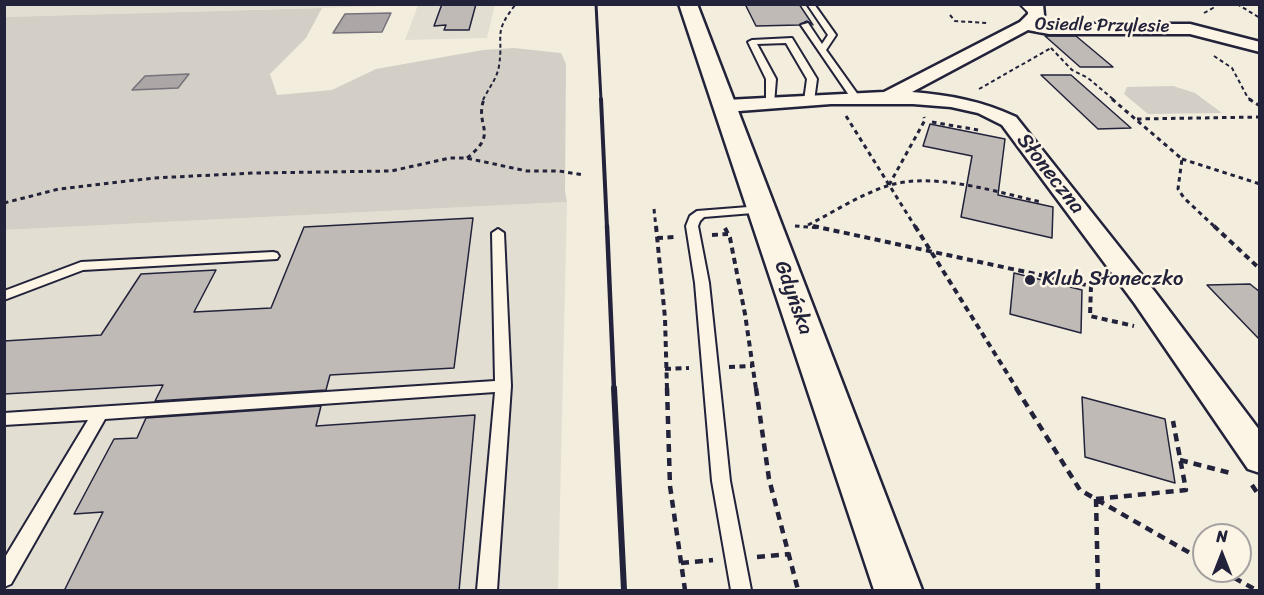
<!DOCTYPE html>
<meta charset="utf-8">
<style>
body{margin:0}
#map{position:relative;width:1264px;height:595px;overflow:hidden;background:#f3edde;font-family:Sriracha,sans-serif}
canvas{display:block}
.frame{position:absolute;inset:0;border:6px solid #22223b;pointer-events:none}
.north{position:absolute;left:1192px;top:523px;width:60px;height:60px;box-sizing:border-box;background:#fcf5e5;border:2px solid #a5a1a1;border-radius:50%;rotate:0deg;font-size:16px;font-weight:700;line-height:24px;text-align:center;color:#22223b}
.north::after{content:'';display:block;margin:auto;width:21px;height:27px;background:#22223b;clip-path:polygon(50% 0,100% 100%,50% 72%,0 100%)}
</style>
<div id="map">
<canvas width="1264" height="595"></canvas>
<div class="frame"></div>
<div class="north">N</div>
</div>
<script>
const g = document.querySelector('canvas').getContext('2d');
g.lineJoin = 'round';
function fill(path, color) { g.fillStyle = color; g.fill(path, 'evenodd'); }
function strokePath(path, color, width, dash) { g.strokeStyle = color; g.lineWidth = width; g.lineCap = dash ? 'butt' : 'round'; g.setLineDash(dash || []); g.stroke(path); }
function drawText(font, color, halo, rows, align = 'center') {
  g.font = font + ' Sriracha,sans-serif'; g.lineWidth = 5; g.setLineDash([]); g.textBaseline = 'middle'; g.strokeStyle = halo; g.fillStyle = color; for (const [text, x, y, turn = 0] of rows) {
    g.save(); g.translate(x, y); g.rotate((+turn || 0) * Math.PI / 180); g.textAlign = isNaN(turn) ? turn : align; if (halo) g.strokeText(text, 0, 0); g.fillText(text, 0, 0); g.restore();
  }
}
fill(new Path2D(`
 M 4,5 L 495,5 L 487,38 L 405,40 L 418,5 L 5,17 Z
 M 567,202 L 558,590 L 5,590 L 4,230 Z`), '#e3ded2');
fill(new Path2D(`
 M 322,8 L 306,38 L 270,74 L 277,95 L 332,90 L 376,69 L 483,50 L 514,48 L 561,53 L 566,64 L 565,191 L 567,202 L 5,230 L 4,17 Z
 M 1173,86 L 1195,93 L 1222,113 L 1148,114 L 1124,94 L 1127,87 Z`), '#d4cfc6');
const water = new Path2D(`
 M 391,13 L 382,32 L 333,33 L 345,14 Z
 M 189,74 L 178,88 L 132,90 L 145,76 Z`);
fill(water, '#aca7a6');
strokePath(water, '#75727b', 1.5);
const building = new Path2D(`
 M 442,4 L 476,4 L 469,30 L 444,30 L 446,25 L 434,26 Z
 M 745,4 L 799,4 L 813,25 L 807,21 L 799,25 L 756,26 Z
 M 1045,36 L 1076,36 L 1113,67 L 1080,67 Z
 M 1041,75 L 1071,75 L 1131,128 L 1098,129 Z
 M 930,124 L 1005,139 L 998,195 L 1053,207 L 1052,238 L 961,217 L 972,156 L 923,146 Z
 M 473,218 L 454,368 L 330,375 L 326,390 L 155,401 L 163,385 L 4,394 L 4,341 L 101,335 L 141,274 L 216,270 L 194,312 L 271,308 L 304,227 Z
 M 1014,273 L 1082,290 L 1081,333 L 1010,314 Z
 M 1250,284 L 1260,292 L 1260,340 L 1207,285 Z
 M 1082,397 L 1165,419 L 1175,483 L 1085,457 Z
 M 321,406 L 316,426 L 475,415 L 459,591 L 64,591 L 103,512 L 74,514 L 114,439 L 137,438 L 146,418 Z`);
fill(building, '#bfbab6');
strokePath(building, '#22223b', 1.5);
const lane = new Path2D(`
 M 807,4 L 814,4 L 836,35 L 826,50 L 861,99 L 859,101 L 853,101 L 801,25 L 808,23 L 822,44 L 828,35 Z
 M 1020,4 L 1028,4 L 1040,15 L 1033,17 Z
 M 792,38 L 817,79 L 814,101 L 809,104 L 804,101 L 807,79 L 786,43 L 757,44 L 776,79 L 774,104 L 766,106 L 766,79 L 748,42 L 752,40 Z
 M 761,206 L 765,208 L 767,210 L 765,212 L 704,217 L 700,221 L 698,226 L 709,283 L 730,481 L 751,590 L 731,590 L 712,481 L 695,283 L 686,226 L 690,216 L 697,211 Z
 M 498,229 L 504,233 L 511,386 L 497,590 L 477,590 L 495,392 L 105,419 L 11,584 L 4,587 L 4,559 L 88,420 L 4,425 L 4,413 L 495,381 L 492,233 Z
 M 273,252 L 277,253 L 279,256 L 277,259 L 83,270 L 4,300 L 4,291 L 81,262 Z`);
const street = new Path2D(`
 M 1028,4 L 1043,4 L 1044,15 L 1038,22 L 1049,24 L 1190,24 L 1260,42 L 1260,52 L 1190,34 L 1049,34 L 1028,30 L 912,92 C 949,95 982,101 1016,117 L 1155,292 L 1257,427 L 1260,431 L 1260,473 L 1248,469 L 1135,304 L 1002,125 L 978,113 L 951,107 L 913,104 L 831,104 L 726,112 L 719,110 L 716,106 L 719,102 L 726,100 L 884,92 L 1020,22 L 1028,14 Z`);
const secondary = new Path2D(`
 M 679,4 L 697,4 L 922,590 L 874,590 Z`);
strokePath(lane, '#22223b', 4);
strokePath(street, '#22223b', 5);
strokePath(secondary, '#22223b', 5);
strokePath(new Path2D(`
 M 1237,4 L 1260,18
 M 1204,13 L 1213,8 L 1213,4
 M 950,15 L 955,21 L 987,23
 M 1051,48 L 1072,70 L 1088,78 L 1114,100
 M 1214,56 L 1232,68 L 1248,98 L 1252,100
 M 979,89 L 1051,48
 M 483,100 C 488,89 497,79 499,66 C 504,34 492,34 516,4`), '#22223b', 2, [4, 3]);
strokePath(new Path2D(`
 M 1112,99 L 1182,159 L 1178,189 L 1184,198 L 1216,228
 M 1249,99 L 1260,106
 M 846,116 L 916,228
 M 1137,119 L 1260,117
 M 932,122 L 978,130
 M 467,158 C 500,132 474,127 484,99
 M 1182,159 L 1260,184
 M 889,185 L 925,120 L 924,117
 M 4,203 L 59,189 L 154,178 L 254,173 L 391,171 L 450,158 L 466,158 L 527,171 L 559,171 L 584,175
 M 654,209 L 656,228
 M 808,225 C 834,212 859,195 887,186 C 932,171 996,192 1041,202
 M 795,226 L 820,228`), '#22223b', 3, [4.5, 4]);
strokePath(new Path2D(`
 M 656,226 L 665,318 L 667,389
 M 813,226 L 1091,286 L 1100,281
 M 915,226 L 1017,389
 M 1214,226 L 1260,269
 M 725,228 L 730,238 L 745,314 L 756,389
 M 712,235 L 728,234
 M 657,238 L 674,237
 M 1091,286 L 1090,316 L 1134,326
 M 729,367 L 752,366
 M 665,369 L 689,368`), '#22223b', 4, [6, 4.5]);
strokePath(new Path2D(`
 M 667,388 L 670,486 L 685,590
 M 756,388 L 769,479 L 798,590
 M 1016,388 L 1080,490 L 1204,561
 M 1180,460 L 1234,474
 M 1252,485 L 1260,497
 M 1096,499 L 1186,490 L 1173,421
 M 1096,499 L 1098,590
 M 757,557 L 789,554
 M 681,563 L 713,560
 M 1222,571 L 1256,590`), '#22223b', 4.5, [8, 6]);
fill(lane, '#fcf5e5');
fill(street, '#fcf5e5');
fill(secondary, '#fcf5e5');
strokePath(new Path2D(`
 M 596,4 L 601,100`), '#22223b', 3);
strokePath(new Path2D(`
 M 601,99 L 607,228`), '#22223b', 4);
strokePath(new Path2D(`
 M 607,226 L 614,389`), '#22223b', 4.5);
strokePath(new Path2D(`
 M 614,388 L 624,590`), '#22223b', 6);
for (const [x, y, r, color] of [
 [1030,280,6,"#22223b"]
]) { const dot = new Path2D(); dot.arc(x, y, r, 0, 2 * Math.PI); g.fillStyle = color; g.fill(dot); strokePath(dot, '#fcf5e5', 2); }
drawText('18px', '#22223b', '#fcf5e5', [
 ["Osiedle Przylesie",1102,26,1]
]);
drawText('21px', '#22223b', '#fcf5e5', [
 ["Słoneczna",1050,174,52],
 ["Gdyńska",793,298,70]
]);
drawText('21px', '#22223b', '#fcf5e5', [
 ["Klub Słoneczko",1042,280]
], 'left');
</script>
